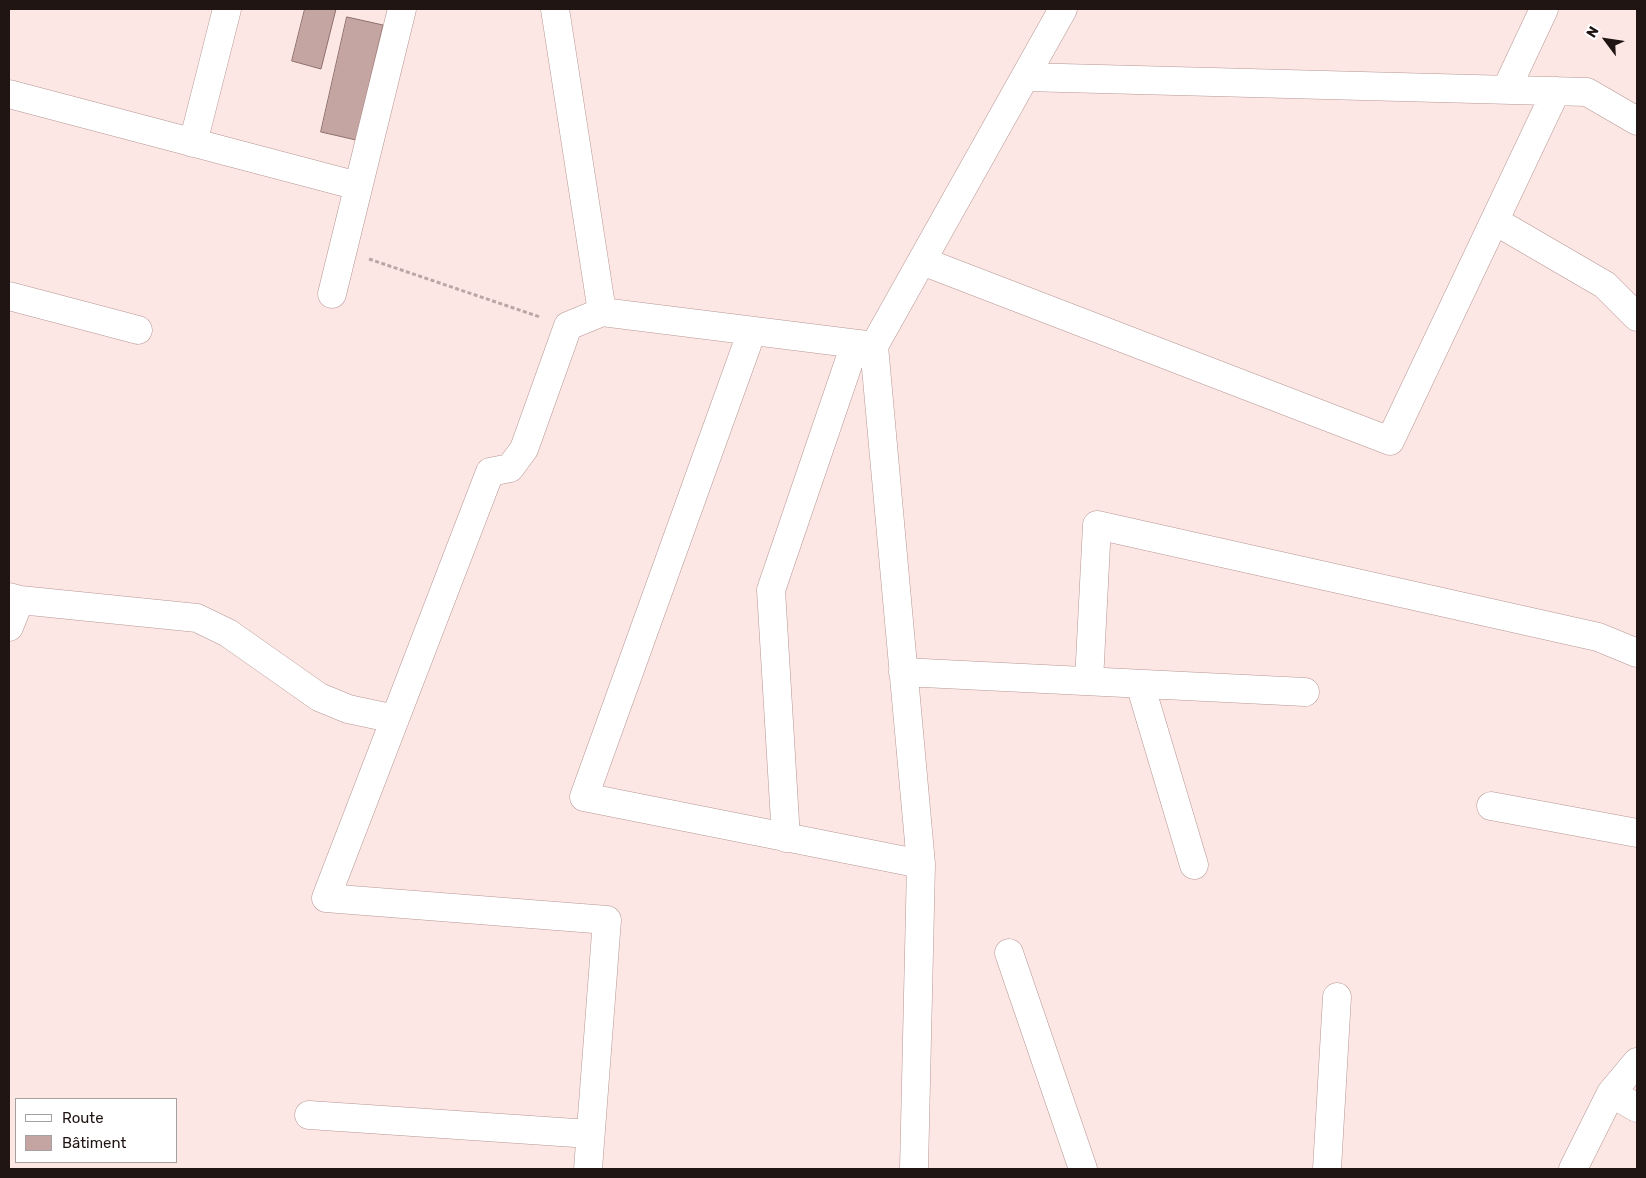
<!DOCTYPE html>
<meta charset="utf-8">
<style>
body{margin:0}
#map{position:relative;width:1646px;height:1178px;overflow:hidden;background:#fce7e5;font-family:Rubik,sans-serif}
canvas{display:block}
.frame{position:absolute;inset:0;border:10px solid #211514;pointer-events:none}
.legend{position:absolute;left:15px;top:1098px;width:162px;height:65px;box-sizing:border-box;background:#fff;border:1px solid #a6a1a1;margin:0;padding:6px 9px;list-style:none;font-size:15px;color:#211514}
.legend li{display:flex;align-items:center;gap:10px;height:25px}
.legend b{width:25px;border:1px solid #a6a1a1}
.north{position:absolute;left:1581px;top:15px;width:50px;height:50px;-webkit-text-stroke:4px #fff;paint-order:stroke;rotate:301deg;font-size:14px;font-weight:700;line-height:20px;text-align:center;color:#211514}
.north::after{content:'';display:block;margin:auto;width:18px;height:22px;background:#211514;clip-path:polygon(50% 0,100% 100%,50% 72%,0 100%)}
</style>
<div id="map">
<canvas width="1646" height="1178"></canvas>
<div class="frame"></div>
<ul class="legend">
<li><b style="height:6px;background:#fff"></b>Route</li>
<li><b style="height:14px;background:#c5a5a2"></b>Bâtiment</li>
</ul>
<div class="north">N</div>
</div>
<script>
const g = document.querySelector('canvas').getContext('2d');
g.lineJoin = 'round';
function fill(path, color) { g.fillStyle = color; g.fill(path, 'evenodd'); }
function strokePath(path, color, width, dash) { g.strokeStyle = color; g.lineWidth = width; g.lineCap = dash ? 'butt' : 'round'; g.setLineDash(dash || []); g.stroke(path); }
const building = new Path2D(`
 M 305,9 L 336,9 L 321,69 L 292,61 Z
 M 347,17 L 383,25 L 356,140 L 321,132 Z`);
fill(building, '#c5a5a2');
strokePath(building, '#8d6f6c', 1);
const minor = new Path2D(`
 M 555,9 L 602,312
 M 1025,77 L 1587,92 L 1637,121
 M 1506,90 L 1544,9
 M 9,94 L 358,186
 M 193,143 L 227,9
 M 1495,221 L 1605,285 L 1637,317
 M 922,261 L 1390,441 L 1556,91
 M 332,294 L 402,9
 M 9,296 L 138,330
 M 752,331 L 584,797 L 921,864
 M 9,597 L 20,600 L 197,618 L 228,633 L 319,697 L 348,709 L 395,719
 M 9,627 L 20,600
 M 903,672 L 1305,692
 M 1089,681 L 1097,525 L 1598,637 L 1637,653
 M 1140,684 L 1194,865
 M 1491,806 L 1637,833
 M 786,838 L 771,590 L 855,344
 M 1009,953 L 1083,1169
 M 1611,1093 L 1637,1108
 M 309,1115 L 590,1134
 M 588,1169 L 607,920 L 326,898 L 490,472 L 510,468 L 524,449 L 568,326 L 602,312 L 874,346
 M 914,1169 L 921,864 L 874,346 L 1063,9
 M 1327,1169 L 1337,997
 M 1573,1169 L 1611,1093 L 1637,1062`);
strokePath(minor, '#b69693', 29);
strokePath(new Path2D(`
 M 369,259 L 540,317`), '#b9a7a5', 3, [4, 2.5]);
strokePath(minor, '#fff', 28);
</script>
